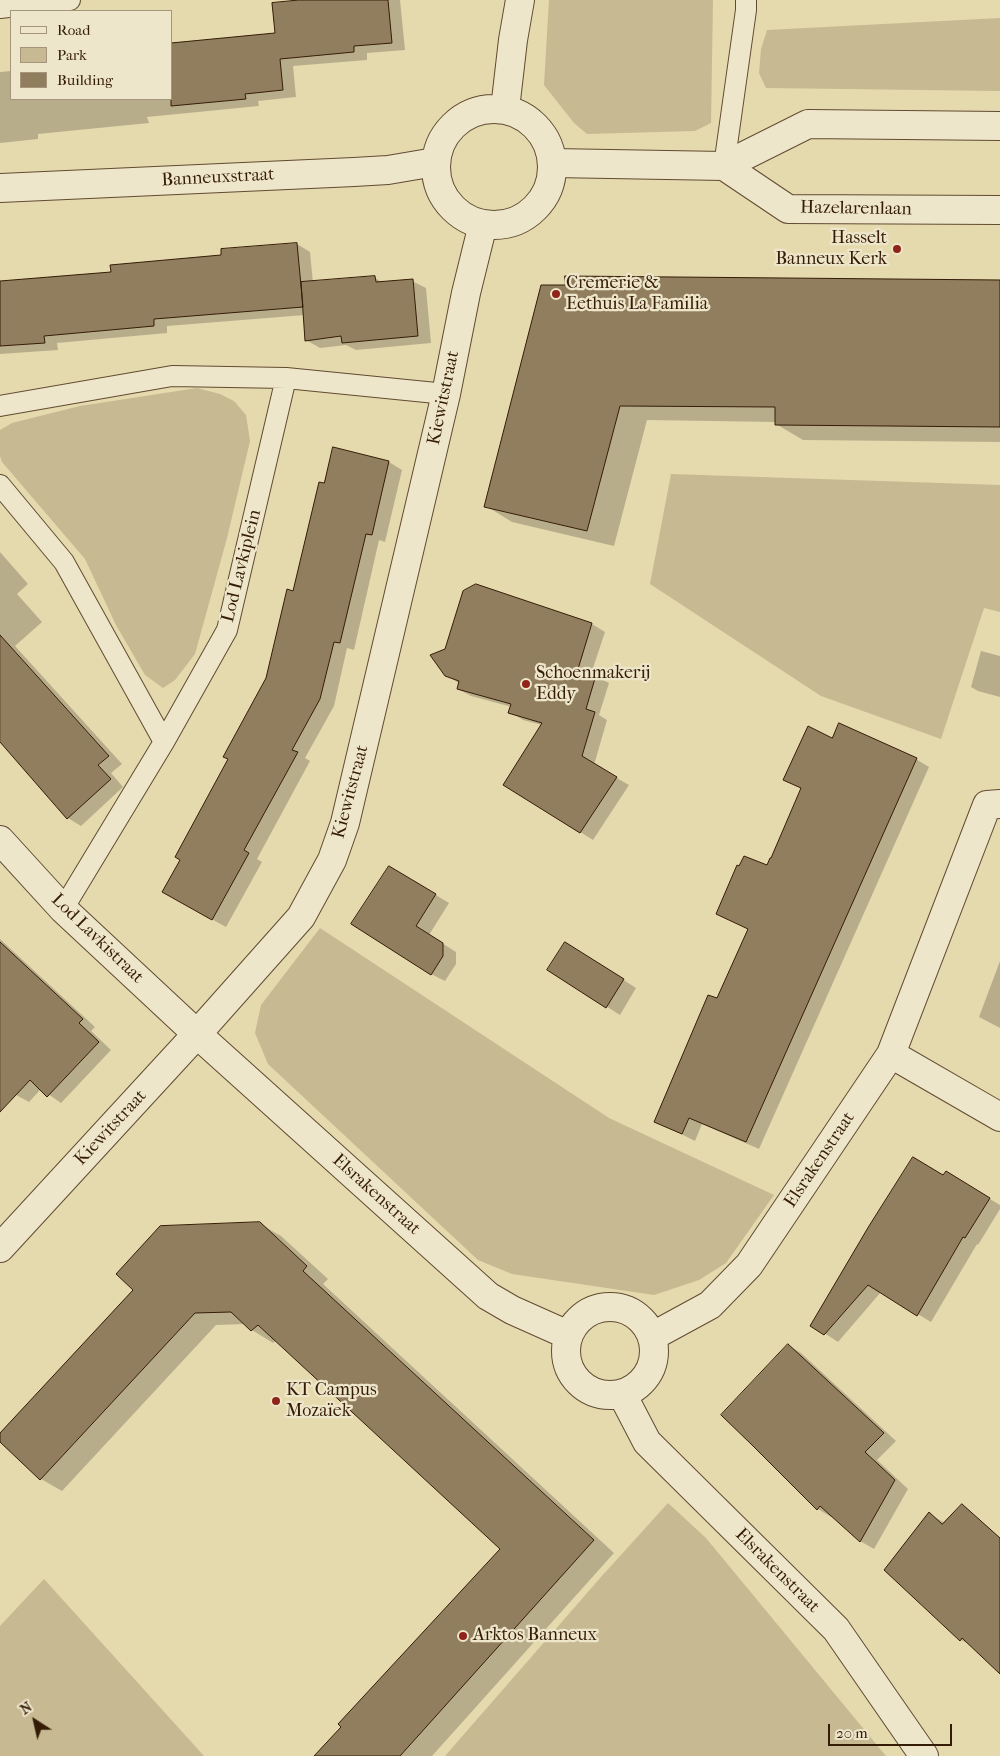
<!DOCTYPE html>
<meta charset="utf-8">
<style>
body{margin:0}
#map{position:relative;width:1000px;height:1756px;overflow:hidden;background:#e5d9ae;font-family:"IM FELL French Canon",serif}
canvas{display:block}
.legend{position:absolute;left:10px;top:10px;width:162px;height:90px;box-sizing:border-box;background:#eee6ca;border:1px solid #a4957c;margin:0;padding:6px 9px;list-style:none;font-size:15px;color:#351c07}
.legend li{display:flex;align-items:center;gap:10px;height:25px}
.legend b{width:25px;border:1px solid #a4957c}
.north{position:absolute;left:10px;top:1696px;width:50px;height:50px;-webkit-text-stroke:4px #eee6ca;paint-order:stroke;rotate:325deg;font-size:14px;font-weight:700;line-height:20px;text-align:center;color:#351c07}
.north::after{content:'';display:block;margin:auto;width:18px;height:22px;background:#351c07;clip-path:polygon(50% 0,100% 100%,50% 72%,0 100%)}
.scale{position:absolute;left:828px;top:1724px;width:124px;height:22px;box-sizing:border-box;border:2px solid #351c07;border-top:0;padding-left:6px;font-size:15px;line-height:18px;white-space:nowrap;color:#351c07;-webkit-text-stroke:4px #eee6ca;paint-order:stroke}
</style>
<div id="map">
<canvas width="1000" height="1756"></canvas>
<ul class="legend">
<li><b style="height:6px;background:#eee6ca"></b>Road</li>
<li><b style="height:14px;background:#c7b992"></b>Park</li>
<li><b style="height:14px;background:#917e5e"></b>Building</li>
</ul>
<div class="north">N</div>
<div class="scale">20 m</div>
</div>
<script>
const g = document.querySelector('canvas').getContext('2d');
g.lineJoin = 'round';
function fill(path, color) { g.fillStyle = color; g.fill(path, 'evenodd'); }
function strokePath(path, color, width, dash) { g.strokeStyle = color; g.lineWidth = width; g.lineCap = dash ? 'butt' : 'round'; g.setLineDash(dash || []); g.stroke(path); }
function drawText(font, color, halo, rows, align = 'center') {
  g.font = font + ' "IM FELL French Canon",serif'; g.lineWidth = 4.5; g.setLineDash([]); g.textBaseline = 'middle'; g.strokeStyle = halo; g.fillStyle = color; for (const [text, x, y, turn = 0] of rows) {
    g.save(); g.translate(x, y); g.rotate((+turn || 0) * Math.PI / 180); g.textAlign = isNaN(turn) ? turn : align; if (halo) g.strokeText(text, 0, 0); g.fillText(text, 0, 0); g.restore();
  }
}
fill(new Path2D(`
 M 549,0 L 713,0 L 711,123 L 695,131 L 587,134 L 574,123 L 544,85 Z
 M 1000,18 L 1000,91 L 766,88 L 759,73 L 761,49 L 767,30 Z
 M 197,388 L 220,394 L 234,401 L 246,415 L 250,441 L 227,538 L 195,654 L 175,680 L 163,688 L 145,675 L 116,625 L 85,559 L 2,462 L 0,456 L 0,430 L 12,423 L 80,406 Z
 M 671,474 L 1000,485 L 1000,612 L 984,608 L 941,739 L 821,696 L 650,584 Z
 M 320,928 L 609,1118 L 774,1195 L 726,1263 L 699,1280 L 654,1295 L 512,1274 L 478,1260 L 268,1064 L 255,1033 L 261,1005 Z
 M 668,1503 L 706,1538 L 886,1756 L 445,1756 L 601,1577 Z
 M 44,1579 L 204,1756 L 0,1756 L 0,1626 Z`), '#c7b992');
fill(new Path2D(`
 M 311,0 L 400,0 L 405,50 L 367,53 L 367,60 L 293,66 L 296,97 L 258,101 L 259,106 L 147,117 L 149,123 L 38,134 L 38,139 L 0,143 L 0,72 L 11,71 L 11,99 L 171,99 L 276,34 Z
 M 297,244 L 310,252 L 313,283 L 375,278 L 383,283 L 412,281 L 426,288 L 431,343 L 356,350 L 346,345 L 320,348 L 306,340 L 305,315 L 167,326 L 167,333 L 57,343 L 58,350 L 0,354 L 0,288 L 112,273 Z
 M 1000,281 L 1000,442 L 803,440 L 776,424 L 776,422 L 647,420 L 614,546 L 512,522 L 486,506 L 566,286 Z
 M 389,462 L 402,470 L 385,542 L 379,540 L 354,650 L 347,648 L 334,706 L 305,758 L 310,761 L 257,859 L 262,862 L 226,927 L 177,900 L 182,860 L 267,678 L 325,485 Z
 M 0,552 L 28,584 L 17,594 L 42,622 L 15,646 L 122,764 L 111,773 L 123,787 L 81,826 L 68,818 L 0,741 Z
 M 476,585 L 592,624 L 605,632 L 591,674 L 609,683 L 599,715 L 607,720 L 594,765 L 629,785 L 593,840 L 505,785 L 542,725 L 523,720 L 510,712 L 512,707 L 471,696 L 458,689 L 460,684 L 446,675 L 446,650 Z
 M 981,651 L 1000,656 L 1000,697 L 978,691 L 971,687 Z
 M 833,739 L 916,759 L 929,767 L 759,1149 L 702,1124 L 695,1141 L 655,1121 L 717,1000 L 749,929 L 767,867 L 802,789 L 785,779 Z
 M 390,867 L 449,903 L 429,935 L 456,952 L 456,964 L 445,981 L 431,974 Z
 M 0,939 L 95,1027 L 91,1031 L 111,1050 L 61,1103 L 41,1089 L 29,1102 L 16,1095 L 0,1080 Z
 M 566,943 L 636,988 L 620,1015 L 548,969 Z
 M 1000,961 L 1000,1028 L 979,1017 Z
 M 946,1173 L 1000,1205 L 1000,1209 L 978,1245 L 977,1244 L 931,1322 L 881,1292 L 838,1342 L 812,1325 Z
 M 260,1224 L 281,1236 L 328,1279 L 323,1284 L 614,1553 L 432,1756 L 316,1756 L 502,1549 L 276,1340 L 273,1343 L 252,1330 L 245,1324 L 216,1325 L 62,1491 L 41,1479 L 0,1441 L 0,1435 Z
 M 788,1345 L 801,1353 L 896,1441 L 877,1460 L 908,1489 L 874,1549 L 860,1541 L 832,1516 L 831,1517 L 818,1509 L 753,1444 Z
 M 929,1514 L 945,1523 L 1000,1543 L 1000,1670 L 973,1646 L 961,1640 L 886,1570 Z`), '#0003');
const building = new Path2D(`
 M 299,0 L 388,0 L 392,43 L 354,46 L 354,52 L 280,59 L 283,90 L 245,94 L 246,99 L 171,106 L 171,43 L 275,33 L 272,3 Z
 M 297,243 L 303,307 L 154,319 L 154,326 L 44,336 L 45,343 L 0,346 L 0,281 L 111,272 L 110,265 L 221,255 L 221,249 Z
 M 375,276 L 376,282 L 413,279 L 418,336 L 342,343 L 341,336 L 305,341 L 301,282 Z
 M 565,276 L 1000,280 L 1000,427 L 775,425 L 775,407 L 620,406 L 587,531 L 484,507 L 541,285 L 565,285 Z
 M 333,447 L 389,461 L 372,535 L 366,534 L 340,643 L 334,642 L 320,699 L 292,750 L 298,752 L 244,850 L 249,853 L 212,920 L 162,892 L 180,860 L 175,857 L 228,759 L 223,757 L 266,678 L 287,589 L 293,591 L 319,482 L 324,483 Z
 M 476,584 L 592,623 L 578,669 L 596,675 L 586,709 L 595,712 L 582,756 L 617,777 L 580,833 L 503,785 L 542,723 L 508,713 L 511,704 L 457,689 L 459,681 L 445,676 L 430,655 L 445,649 L 463,591 Z
 M 0,635 L 109,756 L 98,765 L 111,779 L 67,819 L 0,742 Z
 M 839,723 L 917,758 L 746,1142 L 689,1118 L 682,1134 L 654,1122 L 708,995 L 717,998 L 748,929 L 716,914 L 737,865 L 739,866 L 744,856 L 767,865 L 770,858 L 771,858 L 801,788 L 783,780 L 808,726 L 832,738 Z
 M 389,866 L 436,894 L 416,926 L 443,943 L 443,956 L 431,975 L 351,924 Z
 M 0,942 L 83,1019 L 79,1023 L 99,1042 L 47,1097 L 30,1080 L 0,1112 Z
 M 565,942 L 624,979 L 606,1008 L 547,970 Z
 M 913,1157 L 943,1175 L 946,1171 L 990,1198 L 965,1238 L 963,1237 L 917,1316 L 868,1285 L 824,1335 L 810,1326 L 869,1226 Z
 M 260,1222 L 307,1266 L 303,1271 L 594,1540 L 400,1756 L 314,1756 L 341,1727 L 338,1724 L 500,1549 L 258,1325 L 251,1331 L 231,1312 L 195,1313 L 40,1480 L 0,1442 L 0,1433 L 133,1290 L 116,1274 L 160,1226 Z
 M 788,1344 L 884,1433 L 865,1452 L 895,1480 L 860,1542 L 820,1506 L 817,1510 L 752,1445 L 721,1415 Z
 M 962,1504 L 1000,1538 L 1000,1674 L 962,1638 L 960,1641 L 884,1570 L 929,1512 L 942,1524 Z`);
fill(building, '#917e5e');
strokePath(building, '#351c07', 1);
const lane = new Path2D(`
 M 0,8 L 70,0
 M 724,166 L 746,10 L 746,0
 M 0,406 L 172,376 L 286,378 L 446,394
 M 0,485 L 64,562 L 164,742
 M 63,909 L 164,742 L 227,630 L 286,378`);
const street = new Path2D(`
 M436 167a58 58 0 1 1 116 0a58 58 0 1 1-116 0Z
 M 505,109 L 513,40 L 520,0
 M 553,163 L 724,166 L 808,124 L 1000,126
 M 724,166 L 788,209 L 1000,210
 M 0,188 L 354,172 L 388,170 L 435,162
 M 0,840 L 63,909 L 197,1034 L 488,1296 L 512,1310 L 568,1335
 M 891,1054 L 1000,1117
 M 0,1248 L 197,1034 L 301,917 L 332,860 L 345,823 L 446,394 L 466,293 L 483,224
 M566 1351a44 44 0 1 1 88 0a44 44 0 1 1-88 0Z
 M 653,1336 L 710,1305 L 749,1265 L 891,1054 L 987,805 L 1000,804
 M 622,1394 L 647,1442 L 836,1629 L 924,1756`);
strokePath(lane, '#614b31', 22);
strokePath(street, '#614b31', 30);
strokePath(lane, '#eee6ca', 20);
strokePath(street, '#eee6ca', 28);
for (const [x, y, r, color] of [
 [897,249,5,"#8f2418"],
 [556,294,5,"#8f2418"],
 [526,684,5,"#8f2418"],
 [276,1401,5,"#8f2418"],
 [463,1636,5,"#8f2418"]
]) { const dot = new Path2D(); dot.arc(x, y, r, 0, 2 * Math.PI); g.fillStyle = color; g.fill(dot); strokePath(dot, '#eee6ca', 2); }
drawText('18px', '#351c07', '#eee6ca', [
 ["Banneuxstraat",218,178,-3],
 ["Hazelarenlaan",856,209,1],
 ["Kiewitstraat",444,398,-78],
 ["Lod Lavkiplein",242,566,-76],
 ["Kiewitstraat",351,792,-75],
 ["Lod Lavkistraat",97,939,44],
 ["Kiewitstraat",111,1128,-47],
 ["Elsrakenstraat",820,1160,-56],
 ["Elsrakenstraat",376,1195,42],
 ["Elsrakenstraat",777,1571,45]
]);
drawText('18px', '#351c07', '#eee6ca', [
 ["Hasselt",887,239,"right"],
 ["Banneux Kerk",887,260,"right"],
 ["Cremerie &",566,284],
 ["Eethuis La Familia",566,305],
 ["Schoenmakerij",536,674],
 ["Eddy",536,695],
 ["KT Campus",286,1391],
 ["Mozaïek",286,1412],
 ["Arktos Banneux",473,1636]
], 'left');
</script>
